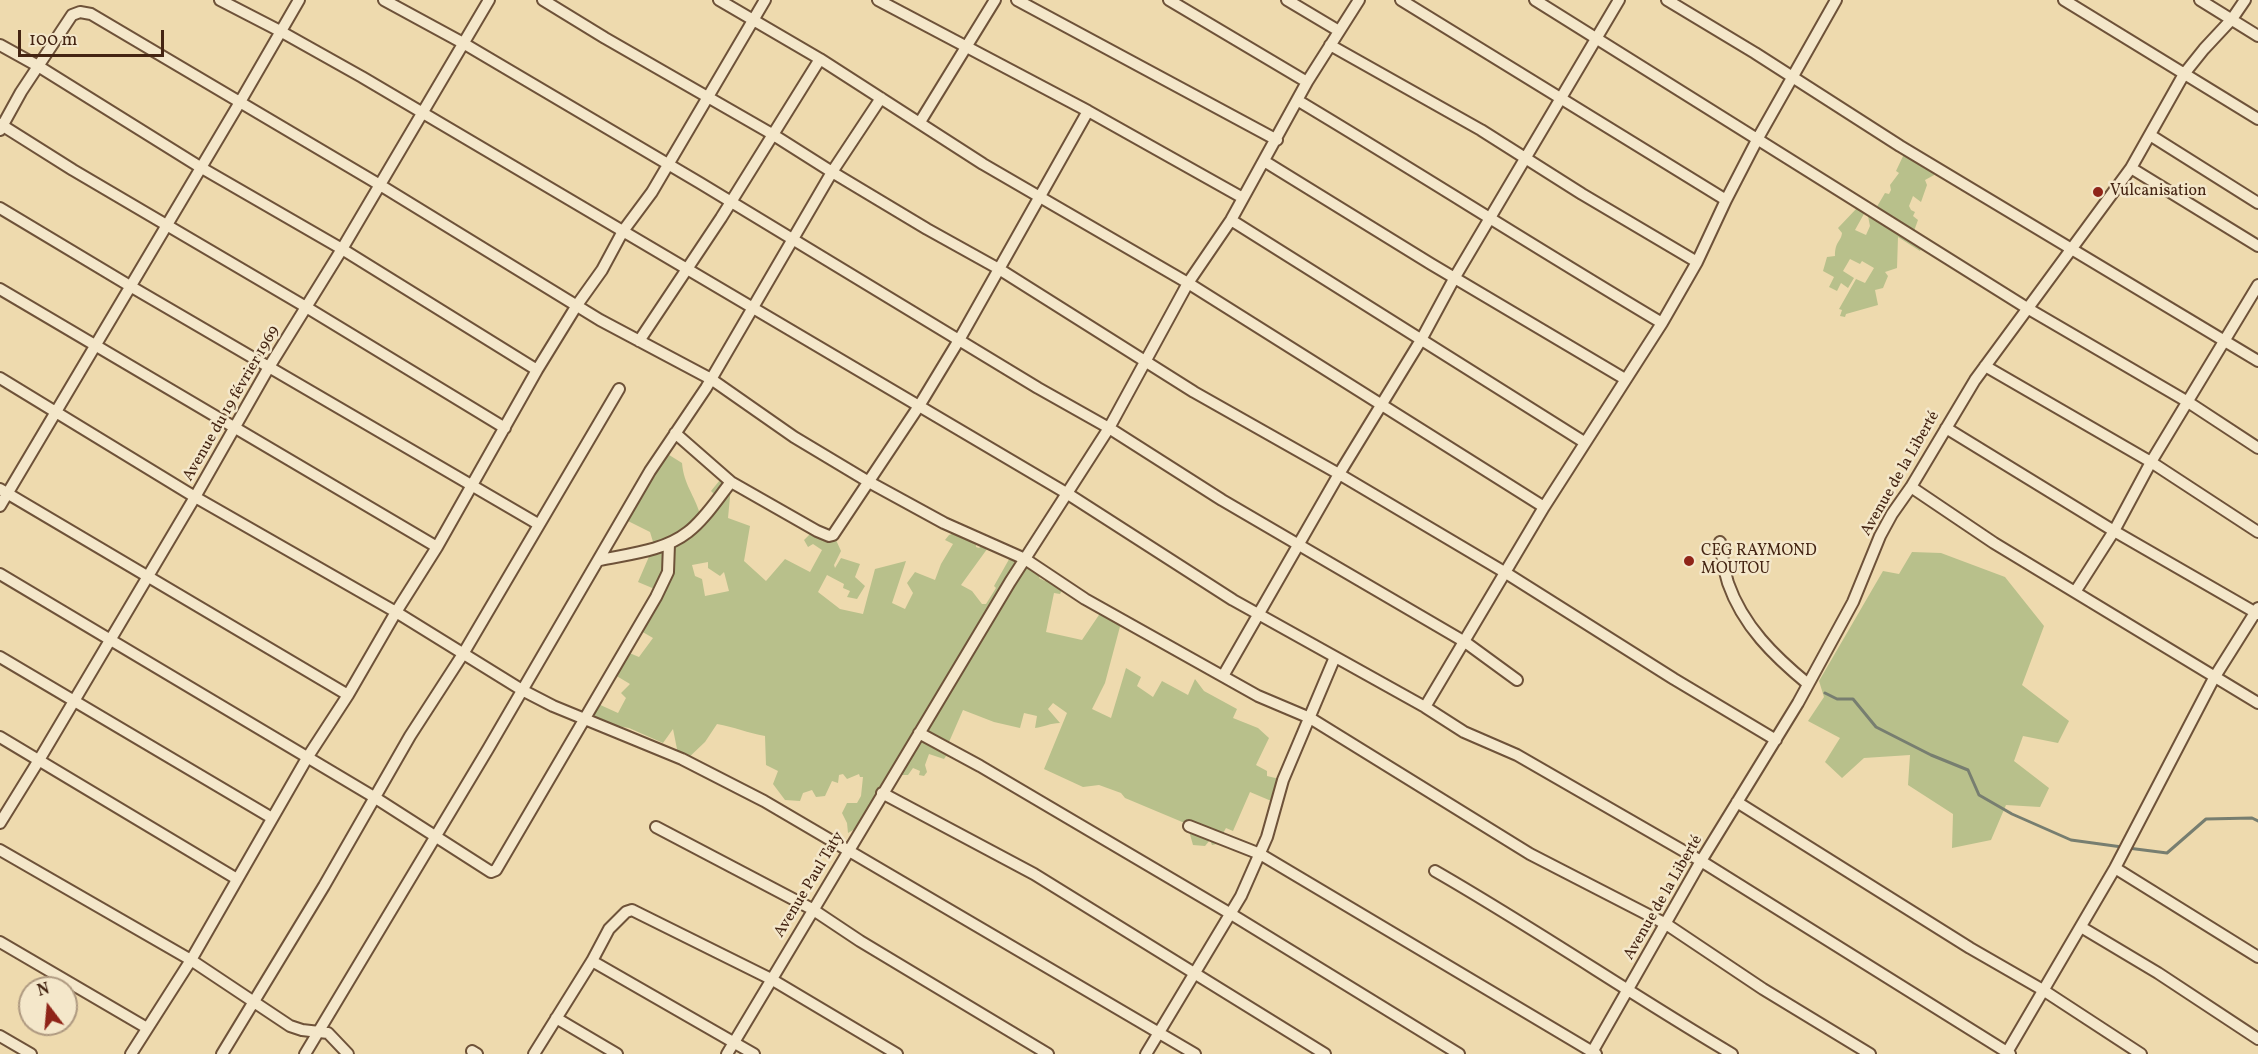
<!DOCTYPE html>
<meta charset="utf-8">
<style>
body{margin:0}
#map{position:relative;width:2258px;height:1054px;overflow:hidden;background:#eedaae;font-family:Vollkorn,serif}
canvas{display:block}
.north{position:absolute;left:18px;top:976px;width:60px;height:60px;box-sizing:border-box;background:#f4e7ca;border:2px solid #ae9980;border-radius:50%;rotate:344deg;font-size:16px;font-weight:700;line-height:24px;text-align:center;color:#442412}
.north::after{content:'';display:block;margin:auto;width:21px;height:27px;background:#8f2418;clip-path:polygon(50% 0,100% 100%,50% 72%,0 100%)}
.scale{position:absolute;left:18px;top:30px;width:146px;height:27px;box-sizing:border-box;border:3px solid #442412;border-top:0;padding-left:8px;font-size:18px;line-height:21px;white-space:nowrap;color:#442412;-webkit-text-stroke:4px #f4e7ca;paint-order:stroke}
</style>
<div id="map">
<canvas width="2258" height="1054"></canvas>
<div class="north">N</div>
<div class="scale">100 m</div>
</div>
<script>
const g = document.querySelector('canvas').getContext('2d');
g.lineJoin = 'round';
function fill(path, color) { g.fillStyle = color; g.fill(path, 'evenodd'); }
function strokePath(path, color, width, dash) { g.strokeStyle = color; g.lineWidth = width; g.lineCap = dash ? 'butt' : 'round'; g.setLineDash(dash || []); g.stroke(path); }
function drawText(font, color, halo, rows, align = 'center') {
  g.font = font + ' Vollkorn,serif'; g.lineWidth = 5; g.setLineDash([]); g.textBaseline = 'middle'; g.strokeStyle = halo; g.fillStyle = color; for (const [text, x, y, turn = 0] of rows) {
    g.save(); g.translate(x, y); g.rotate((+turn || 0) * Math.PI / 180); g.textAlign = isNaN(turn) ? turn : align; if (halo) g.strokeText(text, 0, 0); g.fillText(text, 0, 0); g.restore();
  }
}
fill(new Path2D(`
 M 1905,152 L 1936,174 L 1925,180 L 1927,185 L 1921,202 L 1913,196 L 1909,206 L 1911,210 L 1915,212 L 1913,216 L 1918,220 L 1914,231 L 1925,237 L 1920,251 L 1898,237 L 1897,268 L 1885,272 L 1888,276 L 1883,288 L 1875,290 L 1878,305 L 1846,314 L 1845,317 L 1840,316 L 1842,310 L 1839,309 L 1856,279 L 1865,283 L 1874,268 L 1862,261 L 1860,264 L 1850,259 L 1843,271 L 1854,278 L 1848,288 L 1841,283 L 1837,291 L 1829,287 L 1834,277 L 1823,271 L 1827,257 L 1835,256 C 1835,241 1841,242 1842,233 L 1838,228 L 1857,208 L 1865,212 L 1855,230 L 1866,235 L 1870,226 L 1868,216 L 1876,216 L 1875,210 L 1885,193 L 1889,194 L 1891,190 L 1890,185 L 1899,173 L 1896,171 Z
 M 666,453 L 682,463 C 684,485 694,494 700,514 L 715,495 L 711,491 L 720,480 L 731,486 L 728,518 L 750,526 L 744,561 L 766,581 L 785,559 L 810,572 L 822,550 L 813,544 L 808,547 L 804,540 L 813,531 L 836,540 L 841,551 L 834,565 L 835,568 L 841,558 L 860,564 L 855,577 L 865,586 L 857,599 L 847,597 L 850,591 L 843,588 L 844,584 L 827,575 L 818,592 L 840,609 L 863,614 L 875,569 L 906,561 L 892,603 L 905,609 L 913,593 L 907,583 L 915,572 L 935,580 L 941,564 L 953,544 L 945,540 L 949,535 L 960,531 L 964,538 L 976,545 L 976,547 L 979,548 L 985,543 L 990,545 L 961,585 L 972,591 L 982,604 L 986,604 L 996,588 L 994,586 L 1012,554 L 1022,559 L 1022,572 L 1031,564 L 1042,572 L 1039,578 L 1045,581 L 1046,574 L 1064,586 L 1060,594 L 1054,593 L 1046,632 L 1082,640 L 1103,609 L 1122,619 L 1105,683 L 1092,709 L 1111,718 L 1126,668 L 1141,677 L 1137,686 L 1153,697 L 1162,681 L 1188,695 L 1195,679 L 1204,691 L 1237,709 L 1233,718 L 1258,728 L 1269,738 L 1256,765 L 1267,771 L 1267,776 L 1288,781 L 1276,803 L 1250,792 L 1233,831 L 1226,828 L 1217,844 L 1212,845 L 1210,840 L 1205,846 L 1193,845 L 1187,824 L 1125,798 L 1121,793 L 1099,785 L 1083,787 L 1044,769 L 1067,713 L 1053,703 L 1048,709 L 1060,723 C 1050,723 1044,727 1035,728 L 1037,716 L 1024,713 L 1020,728 L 994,722 L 963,710 L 949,742 L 949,751 L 970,762 L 946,756 L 944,759 L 929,754 L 925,765 L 927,772 L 924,776 L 919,775 L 920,771 L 913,768 L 908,775 L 898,775 L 863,816 L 855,829 L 848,833 L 847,823 L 842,813 L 847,803 L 857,803 L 861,796 L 863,777 L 860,777 L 859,774 L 847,779 L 843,774 L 839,775 L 838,783 L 832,781 L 825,796 L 816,797 L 812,790 L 803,793 L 800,801 L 785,800 L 773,784 L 778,771 L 766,765 L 765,736 C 748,733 734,727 717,724 L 705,742 L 684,762 L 679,759 L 673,729 L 663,743 L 629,728 L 600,723 L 590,716 L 596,703 L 618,713 L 626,698 L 621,693 L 630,684 L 615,675 L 627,652 L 639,657 L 653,638 L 641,631 L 657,590 L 638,582 L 654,545 L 650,532 L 624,519 ZM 708,562 L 708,568 L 720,576 L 724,572 L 729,591 L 705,596 L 702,579 L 695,576 L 692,565 Z
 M 1912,552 L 1941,553 L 2005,577 L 2044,626 L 2022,685 L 2069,721 L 2058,743 L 2023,736 L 2014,761 L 2049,788 L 2040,807 L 2006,805 L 1991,840 L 1952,848 L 1953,814 L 1908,785 L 1910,755 L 1864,758 L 1842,778 L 1825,762 L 1840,738 L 1808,721 L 1824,697 L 1819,681 L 1883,571 L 1899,574 Z`), '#b8c08b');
strokePath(new Path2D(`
 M 1825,693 L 1837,699 L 1853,699 L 1876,727 L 1931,755 L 1968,770 L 1979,795 L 2012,814 L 2071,840 L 2122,847
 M 2128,848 L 2167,853 L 2206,819 L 2252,818 L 2258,821`), '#777e70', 3);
const minor = new Path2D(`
 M 220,0 L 280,31 L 362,77 L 1068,494 L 1233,600 L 1425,707 L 1464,732 L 1517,755 L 1701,861 L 2010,1054
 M 384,0 L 463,43 L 700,183 L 1038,388 L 1109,428 L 1222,500 L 1465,642 L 1517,680
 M 543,0 L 605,38 L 772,134 L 832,172 L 927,229 L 999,269 L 1194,392 L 1339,474 L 1506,573 L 1674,679 L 1776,740
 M 719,0 L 820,59 L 983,164 L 1188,283 L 1544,507
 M 878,0 L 1088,111 L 1243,198
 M 1017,0 L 1277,140
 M 1169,0 L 1307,82
 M 1287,0 L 1339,31
 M 1401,0 L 1726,200
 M 1535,0 L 2027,308 L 2188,402 L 2258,448
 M 1667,0 L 1755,53 L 1900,146 L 2258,361
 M 2064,0 L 2258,119
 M 2200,0 L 2258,36
 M 0,45 L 38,66 L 200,167 L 342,249 L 537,370
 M 1330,45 L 1481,130 L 1582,194 L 1697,262
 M 1297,100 C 1419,173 1539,250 1662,323
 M 920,122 L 995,0
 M 0,124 L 73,170 L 306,307 L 505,428
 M 0,130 L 21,92 L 72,15 L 80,12 L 91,14 L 380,185 L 600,320 L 711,379 L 794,437 L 869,482 L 944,523 L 1025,559 L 1085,599 L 1258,696 L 1310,718 L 1530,854 L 1666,924 L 1763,989 L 1870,1054
 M 2150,135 L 2258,203
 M 1264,161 L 1431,264 L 1625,379
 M 2131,168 L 2258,246
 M 0,208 L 130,286 L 538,524
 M 1231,220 L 1584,442
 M 0,289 L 437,547
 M 639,341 L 721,218 L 820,59
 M 1985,366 L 2151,462 L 2258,532
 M 0,378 L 195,497 L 396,612 L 522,690 L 553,706 L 682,759 L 764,801 L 1195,1054
 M 1946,428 L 2114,531 L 2258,614
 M 675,433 L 731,482 L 817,531 L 829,536 L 833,535 L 919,406 L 959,340 L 1088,111
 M 1911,487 L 1994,543 L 2258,703
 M 0,489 L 348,695
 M 0,506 L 240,102 L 299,0
 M 1720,542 C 1722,556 1724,570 1728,583 C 1743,626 1774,656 1808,684
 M 600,560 C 629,554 664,551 688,532 C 705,519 718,498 731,482
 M 0,574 L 374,797 L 491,872 L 496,870 L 656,597 L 668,572 L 669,544
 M 2075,592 L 2114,531 L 2151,462 L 2258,285
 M 0,657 L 272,818
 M 1223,676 L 1339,474 L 1421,340 L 1455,277 L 1619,0
 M 1425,707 L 1544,507 L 1662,323 L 1697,262 L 1726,200 L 1758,138 L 1836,0
 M 919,733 L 980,766 L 1231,914 L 1459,1054
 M 0,737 L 237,879
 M 882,793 L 1034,874 L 1325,1054
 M 1737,802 L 1970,948 L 2043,990 L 2141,1054
 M 0,823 L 39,760 L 195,497 L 269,367 L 342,249 L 489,0
 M 1189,826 L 1260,854 L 1596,1054
 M 656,827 L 812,909 L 860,941 L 1048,1054
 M 0,850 L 191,960 L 290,1026 L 302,1030 L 328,1033 L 348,1054
 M 2115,868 L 2258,957
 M 1435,871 C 1536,929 1632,995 1732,1054
 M 2081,927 L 2158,973 L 2258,1039
 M 0,942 L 147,1028
 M 592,961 L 754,1054
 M 556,1018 L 617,1054
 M 0,1036 L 31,1054
 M 472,1051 L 477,1054
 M 131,1054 L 191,960 L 307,758 L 348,695 L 396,612 L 437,547 L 537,370 L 577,305 L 602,270 L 623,231 L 652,192 L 765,0
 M 222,1054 L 324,886 L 410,736 L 463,654 L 619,389
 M 305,1054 L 488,749 L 650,471 L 706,388 L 832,172 L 881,98
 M 534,1054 L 592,961 L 609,929 L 626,912 L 632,910 L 771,979 L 897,1054
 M 727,1054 L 1010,582 L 1109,428 L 1188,283 L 1231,220 L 1307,82 L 1359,0
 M 1146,1054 L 1241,896 L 1267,837 L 1283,780 L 1335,657
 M 1591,1054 L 1701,861 L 1798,703 L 1853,602 L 1880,536 L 1892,514 L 1911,487 L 1975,380 L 2131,168 L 2184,74 L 2204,49 L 2232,19 L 2245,0
 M 2006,1054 L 2115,868 L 2214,678 L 2258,608`);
strokePath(minor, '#6e5239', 14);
strokePath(minor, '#f4e7ca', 10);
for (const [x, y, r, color] of [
 [2098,192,6,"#8f2418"],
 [1689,561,6,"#8f2418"]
]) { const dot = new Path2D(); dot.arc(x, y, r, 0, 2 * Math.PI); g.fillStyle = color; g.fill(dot); strokePath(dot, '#f4e7ca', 2); }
drawText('16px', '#442412', '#f4e7ca', [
 ["Vulcanisation",2110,192],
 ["CEG RAYMOND",1701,552],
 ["MOUTOU",1701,570]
], 'left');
drawText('16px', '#442412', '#f4e7ca', [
 ["Avenue du 19 février 1969",232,404,-60],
 ["Avenue de la Liberté",1901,474,-60],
 ["Avenue Paul Taty",810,885,-59],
 ["Avenue de la Liberté",1664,898,-60]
]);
</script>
